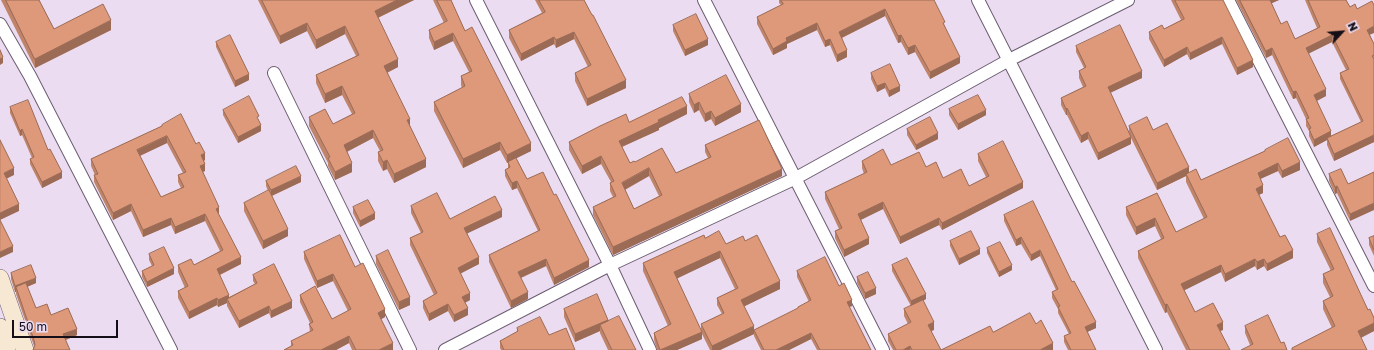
<!DOCTYPE html>
<style>
body{margin:0}
#map{position:relative;width:1374px;height:350px;overflow:hidden;background:#ecdcf2;font-family:"Golos Text",sans-serif}
canvas{display:block}
.north{position:absolute;left:1322px;top:12px;width:40px;height:40px;-webkit-text-stroke:3px #ecdcf2;paint-order:stroke;rotate:64deg;font-size:11px;font-weight:700;line-height:16px;text-align:center;color:#140e16}
.north::after{content:'';display:block;margin:auto;width:14px;height:18px;background:#140e16;clip-path:polygon(50% 0,100% 100%,50% 72%,0 100%)}
.scale{position:absolute;left:12px;top:320px;width:106px;height:18px;box-sizing:border-box;border:2px solid #140e16;border-top:0;padding-left:5px;font-size:12px;line-height:14px;white-space:nowrap;color:#140e16;-webkit-text-stroke:3px #ecdcf2;paint-order:stroke}
</style>
<div id="map">
<canvas width="1374" height="350"></canvas>
<div class="north">N</div>
<div class="scale">50 m</div>
</div>
<script>
const g = document.querySelector('canvas').getContext('2d');
g.lineJoin = 'round';
function strokePath(path, color, width, dash) { g.strokeStyle = color; g.lineWidth = width; g.lineCap = dash ? 'butt' : 'round'; g.setLineDash(dash || []); g.stroke(path); }
function fill(path, color) { g.fillStyle = color; g.fill(path, 'evenodd'); }
const street = new Path2D(`
 M 476,0 L 610,265 L 650,350
 M 704,0 L 883,350
 M 978,0 L 1156,350
 M 1228,0 L 1374,286
 M 0,24 L 30,76 L 171,350
 M 274,73 L 410,350
 M 445,350 L 610,265 L 796,178 L 1009,60 L 1128,0`);
const secondary = new Path2D(`
 M 0,278 L 25,350
 M 0,327 L 7,350`);
strokePath(street, '#6b5d70', 14);
strokePath(secondary, '#6b5d70', 18);
strokePath(street, '#fff', 12);
strokePath(secondary, '#f6e8d3', 17);
fill(new Path2D(`
 M 1,0 L 39,0 L 54,29 L 111,30 L 35,68 Z
 M 258,0 L 414,0 L 378,18 L 398,67 L 387,73 L 410,126 L 426,167 L 394,183 L 387,169 L 383,171 L 378,161 L 378,152 L 380,151 L 373,138 L 347,152 L 352,172 L 335,180 L 328,166 L 328,163 L 309,126 L 309,117 L 333,124 L 352,114 L 342,95 L 325,103 L 316,83 L 316,75 L 356,56 L 345,34 L 316,49 L 307,31 L 280,44 Z
 M 433,0 L 451,0 L 465,31 L 531,151 L 516,158 L 527,179 L 589,267 L 554,285 L 546,266 L 521,278 L 528,299 L 511,308 L 489,262 L 489,255 L 538,231 L 517,188 L 512,190 L 505,176 L 505,170 L 508,168 L 508,162 L 507,163 L 500,150 L 463,168 L 434,111 L 434,102 L 462,88 L 461,85 L 461,76 L 469,72 L 453,41 L 434,50 L 429,38 L 429,30 L 444,23 Z
 M 535,0 L 584,0 L 626,88 L 587,106 L 575,81 L 575,73 L 588,67 L 574,39 L 556,48 L 554,44 L 521,61 L 509,38 L 509,30 L 542,13 Z
 M 779,0 L 934,0 L 960,63 L 930,79 L 915,52 L 908,55 L 901,42 L 898,43 L 885,16 L 842,38 L 847,57 L 837,62 L 830,45 L 825,47 L 817,30 L 787,44 L 787,48 L 773,55 L 757,24 L 757,17 L 781,5 L 779,3 Z
 M 1171,0 L 1223,0 L 1253,67 L 1237,75 L 1222,44 L 1190,60 L 1187,54 L 1164,67 L 1149,39 L 1149,32 L 1164,29 L 1181,20 Z
 M 1236,0 L 1279,0 L 1271,3 L 1281,24 L 1295,39 L 1317,28 L 1305,0 L 1346,0 L 1350,7 L 1370,35 L 1374,44 L 1374,142 L 1334,161 L 1327,145 L 1327,140 L 1314,147 L 1309,136 L 1309,131 L 1306,126 L 1306,119 L 1296,98 L 1293,99 L 1272,55 L 1266,58 ZM 1332,42 L 1346,70 L 1340,73 L 1340,79 L 1361,122 L 1331,136 L 1317,101 L 1326,96 L 1308,53 Z
 M 673,25 L 708,45 L 685,56 L 673,31 Z
 M 216,42 L 249,80 L 235,87 L 216,47 Z
 M 1076,46 L 1142,78 L 1110,92 L 1129,132 L 1129,126 L 1153,130 L 1189,172 L 1201,180 L 1265,151 L 1265,150 L 1300,170 L 1282,178 L 1278,171 L 1260,179 L 1263,193 L 1259,195 L 1280,237 L 1293,258 L 1267,271 L 1264,266 L 1257,270 L 1255,266 L 1225,282 L 1221,272 L 1184,290 L 1195,312 L 1223,330 L 1220,331 L 1230,350 L 1186,350 L 1167,312 L 1165,313 L 1138,258 L 1138,251 L 1161,239 L 1155,226 L 1136,235 L 1126,215 L 1126,207 L 1157,193 L 1176,232 L 1204,219 L 1186,182 L 1186,176 L 1157,190 L 1131,138 L 1131,144 L 1098,160 L 1088,139 L 1081,143 L 1067,115 L 1066,115 L 1061,105 L 1061,98 L 1083,87 L 1079,78 L 1079,71 L 1084,68 L 1076,52 Z
 M 871,73 L 900,91 L 889,97 L 885,88 L 877,92 L 871,79 Z
 M 689,94 L 741,112 L 715,126 L 711,119 L 705,122 L 699,110 L 694,113 L 689,102 Z
 M 10,107 L 48,150 L 62,178 L 42,188 L 30,164 L 30,159 L 32,158 L 22,135 L 20,136 L 10,113 Z
 M 949,109 L 986,115 L 958,130 L 949,115 Z
 M 223,110 L 259,121 L 261,131 L 238,143 L 223,115 Z
 M 687,114 L 659,128 L 659,130 L 622,147 L 630,163 L 635,162 L 676,173 L 708,158 L 705,152 L 705,145 L 782,176 L 613,255 L 593,215 L 593,207 L 613,197 L 610,191 L 610,183 L 611,182 L 601,164 L 582,174 L 569,150 L 569,142 L 629,122 ZM 649,176 L 659,196 L 634,209 L 625,190 Z
 M 162,125 L 196,144 L 205,160 L 204,161 L 205,171 L 203,172 L 219,215 L 241,264 L 220,275 L 229,297 L 255,284 L 253,281 L 253,275 L 292,308 L 271,318 L 269,313 L 239,328 L 227,306 L 227,303 L 218,307 L 217,305 L 189,319 L 178,298 L 178,291 L 185,288 L 178,272 L 178,265 L 194,265 L 220,251 L 205,221 L 175,234 L 171,225 L 143,237 L 131,211 L 113,220 L 94,182 L 94,175 L 95,175 L 91,166 L 91,159 L 162,126 ZM 167,143 L 183,173 L 178,175 L 178,182 L 181,188 L 161,197 L 140,156 Z
 M 907,129 L 938,139 L 916,150 L 907,135 Z
 M 978,154 L 1023,188 L 942,230 L 939,225 L 900,244 L 883,209 L 861,220 L 869,244 L 844,257 L 835,238 L 835,231 L 839,229 L 825,199 L 825,192 L 864,174 L 862,168 L 862,161 L 891,165 L 926,167 L 943,178 L 969,186 L 986,177 L 978,161 Z
 M 1374,172 L 1350,221 L 1337,193 L 1335,194 L 1329,181 L 1329,174 L 1348,184 Z
 M 266,181 L 301,182 L 272,196 L 288,236 L 263,249 L 244,211 L 244,203 L 268,191 L 266,186 Z
 M 411,206 L 450,219 L 502,217 L 467,233 L 479,264 L 460,273 L 470,300 L 465,303 L 468,315 L 454,322 L 448,311 L 429,321 L 423,308 L 423,301 L 434,295 L 410,245 L 410,238 L 421,233 L 411,213 Z
 M 353,207 L 375,219 L 360,227 L 353,213 Z
 M 1004,215 L 1072,282 L 1096,328 L 1087,332 L 1096,350 L 1068,350 L 1064,342 L 1064,336 L 1069,334 L 1058,313 L 1058,309 L 1052,298 L 1052,292 L 1056,290 L 1040,256 L 1031,261 L 1021,244 L 1016,246 L 1004,221 Z
 M 1317,234 L 1374,318 L 1374,331 L 1361,338 L 1367,350 L 1292,350 L 1292,348 L 1332,328 L 1323,309 L 1323,301 L 1330,297 L 1323,283 L 1323,274 L 1331,271 L 1317,242 Z
 M 1374,236 L 1374,256 L 1369,245 L 1369,238 Z
 M 705,238 L 726,244 L 745,241 L 780,289 L 744,306 L 754,334 L 720,350 L 710,350 L 701,332 L 701,324 L 722,314 L 717,305 L 717,298 L 735,289 L 720,258 L 677,278 L 702,339 L 677,350 L 657,350 L 654,340 L 654,333 L 668,326 L 643,271 L 643,263 Z
 M 950,241 L 980,254 L 959,265 L 950,246 Z
 M 987,248 L 1012,270 L 999,277 L 987,253 Z
 M 304,252 L 355,267 L 385,317 L 381,319 L 393,350 L 352,350 L 349,343 L 336,350 L 284,350 L 291,346 L 291,341 L 310,332 L 309,324 L 310,323 L 300,302 L 300,295 L 332,319 L 348,311 L 333,281 L 317,288 L 304,259 Z
 M 149,254 L 174,274 L 147,287 L 142,277 L 142,271 L 152,266 L 149,260 Z
 M 376,256 L 410,305 L 399,310 L 376,264 Z
 M 892,265 L 926,299 L 923,301 L 934,330 L 931,331 L 941,350 L 893,350 L 888,341 L 888,334 L 908,324 L 904,316 L 904,309 L 911,306 L 892,271 Z
 M 797,271 L 839,286 L 852,306 L 849,307 L 871,350 L 817,350 L 811,339 L 789,350 L 761,350 L 754,336 L 754,330 L 798,309 L 798,307 L 809,302 L 797,277 Z
 M 11,273 L 36,283 L 27,287 L 36,308 L 51,315 L 77,335 L 66,340 L 34,346 L 16,294 L 16,292 L 15,292 L 11,279 Z
 M 857,277 L 876,294 L 865,299 L 857,283 Z
 M 564,309 L 608,321 L 636,350 L 608,350 L 600,333 L 600,331 L 575,342 L 564,317 Z
 M 1245,326 L 1281,343 L 1250,345 L 1245,333 Z
 M 517,328 L 549,335 L 575,350 L 501,350 L 500,348 L 500,341 L 517,332 Z`), '#bf846a');
fill(new Path2D(`
 M 397,0 L 414,0 L 375,19 L 375,11 Z
 M 1268,0 L 1279,0 L 1268,5 Z
 M 885,9 L 885,16 L 839,39 L 839,32 Z
 M 111,20 L 111,30 L 35,68 L 35,59 Z
 M 307,23 L 307,31 L 280,44 L 280,36 Z
 M 817,23 L 817,30 L 787,44 L 787,48 L 773,55 L 773,49 L 786,38 Z
 M 345,26 L 345,34 L 316,49 L 316,40 Z
 M 1374,26 L 1374,33 L 1367,36 L 1367,30 Z
 M 574,32 L 574,39 L 556,48 L 556,40 Z
 M 453,33 L 453,41 L 434,50 L 434,42 Z
 M 901,35 L 901,42 L 898,43 L 898,36 Z
 M 1332,35 L 1332,42 L 1306,55 L 1306,48 Z
 M 554,37 L 554,44 L 521,61 L 521,54 Z
 M 1222,37 L 1222,44 L 1190,60 L 1190,53 Z
 M 708,39 L 708,45 L 685,56 L 685,50 Z
 M 830,39 L 830,45 L 825,47 L 825,41 Z
 M 915,45 L 915,52 L 908,55 L 908,48 Z
 M 1187,47 L 1187,54 L 1164,67 L 1164,60 Z
 M 1272,48 L 1272,55 L 1266,58 L 1266,51 Z
 M 847,50 L 847,57 L 837,62 L 837,55 Z
 M 3,57 L 3,63 L 0,65 L 0,59 Z
 M 960,57 L 960,63 L 930,79 L 930,72 Z
 M 398,59 L 398,67 L 384,74 L 384,66 Z
 M 1253,60 L 1253,67 L 1237,75 L 1237,68 Z
 M 1142,71 L 1142,78 L 1108,94 L 1108,87 Z
 M 249,74 L 249,80 L 235,87 L 235,81 Z
 M 626,80 L 626,88 L 587,106 L 587,99 Z
 M 885,83 L 885,88 L 877,92 L 877,86 Z
 M 342,86 L 342,95 L 325,103 L 325,94 Z
 M 900,86 L 900,91 L 889,97 L 889,91 Z
 M 1326,89 L 1326,96 L 1314,102 L 1314,95 Z
 M 1296,91 L 1296,98 L 1293,99 L 1293,92 Z
 M 699,102 L 699,110 L 694,113 L 694,105 Z
 M 741,104 L 741,112 L 715,126 L 715,118 Z
 M 687,106 L 687,114 L 659,128 L 659,130 L 619,148 L 619,141 L 658,120 Z
 M 1067,108 L 1067,115 L 1066,115 L 1066,109 Z
 M 986,110 L 986,115 L 958,130 L 958,124 Z
 M 711,111 L 711,119 L 705,122 L 705,114 Z
 M 410,119 L 410,127 L 407,120 Z
 M 261,125 L 261,131 L 238,143 L 238,137 Z
 M 22,129 L 22,135 L 20,136 L 20,131 Z
 M 373,130 L 373,138 L 344,153 L 344,145 Z
 M 1331,131 L 1331,138 L 1327,138 L 1327,140 L 1314,147 L 1314,140 Z
 M 1088,132 L 1088,139 L 1081,143 L 1081,136 Z
 M 938,133 L 938,139 L 916,150 L 916,145 Z
 M 1374,135 L 1374,142 L 1334,161 L 1334,154 Z
 M 167,136 L 167,143 L 137,157 L 137,150 Z
 M 1131,137 L 1131,144 L 1098,160 L 1098,153 Z
 M 500,142 L 500,150 L 463,168 L 463,159 Z
 M 531,143 L 531,151 L 507,163 L 507,155 Z
 M 205,153 L 205,160 L 201,162 L 201,155 Z
 M 601,156 L 601,164 L 582,174 L 582,166 Z
 M 426,159 L 426,167 L 394,183 L 394,174 Z
 M 387,160 L 387,169 L 383,171 L 383,162 Z
 M 1300,162 L 1300,170 L 1282,178 L 1282,171 Z
 M 352,163 L 352,172 L 335,180 L 335,172 Z
 M 1278,163 L 1278,171 L 1258,180 L 1258,173 Z
 M 205,164 L 205,171 L 200,173 L 200,166 Z
 M 1189,167 L 1189,174 L 1186,174 L 1186,176 L 1157,190 L 1157,183 Z
 M 14,168 L 14,175 L 4,180 L 4,173 Z
 M 649,168 L 649,176 L 622,191 L 622,183 Z
 M 782,169 L 782,176 L 613,255 L 613,247 Z
 M 62,172 L 62,178 L 42,188 L 42,182 Z
 M 301,176 L 301,182 L 271,196 L 271,190 Z
 M 517,181 L 517,188 L 512,190 L 512,183 Z
 M 1023,182 L 1023,188 L 942,230 L 942,223 Z
 M 1263,185 L 1263,193 L 1256,196 L 1256,189 Z
 M 1337,186 L 1337,193 L 1335,194 L 1335,187 Z
 M 883,202 L 883,209 L 858,221 L 858,214 Z
 M 1374,203 L 1374,210 L 1350,221 L 1350,214 Z
 M 19,204 L 19,211 L 0,220 L 0,213 Z
 M 131,204 L 131,211 L 113,220 L 113,213 Z
 M 219,207 L 219,215 L 216,209 Z
 M 502,210 L 502,217 L 464,235 L 464,228 Z
 M 375,213 L 375,219 L 360,227 L 360,221 Z
 M 205,214 L 205,221 L 175,234 L 175,227 Z
 M 171,218 L 171,225 L 143,237 L 143,230 Z
 M 939,218 L 939,225 L 900,244 L 900,237 Z
 M 1155,218 L 1155,226 L 1136,235 L 1136,227 Z
 M 288,229 L 288,236 L 263,249 L 263,241 Z
 M 1021,237 L 1021,244 L 1016,246 L 1016,240 Z
 M 869,238 L 869,244 L 844,257 L 844,250 Z
 M 13,246 L 13,252 L 0,258 L 0,252 Z
 M 980,249 L 980,254 L 959,265 L 959,259 Z
 M 1040,250 L 1040,256 L 1031,261 L 1031,255 Z
 M 1293,250 L 1293,258 L 1267,271 L 1267,264 Z
 M 720,251 L 720,258 L 674,280 L 674,272 Z
 M 241,257 L 241,264 L 217,276 L 217,269 Z
 M 479,257 L 479,264 L 458,275 L 458,268 Z
 M 546,259 L 546,266 L 518,279 L 518,272 Z
 M 1255,259 L 1255,266 L 1225,282 L 1225,274 Z
 M 1264,259 L 1264,266 L 1257,270 L 1257,262 Z
 M 589,260 L 589,267 L 554,285 L 554,278 Z
 M 1012,265 L 1012,270 L 999,277 L 999,272 Z
 M 1221,265 L 1221,272 L 1181,292 L 1181,284 Z
 M 174,268 L 174,274 L 147,287 L 147,282 Z
 M 333,274 L 333,281 L 317,288 L 317,281 Z
 M 36,278 L 36,283 L 17,291 L 16,287 L 16,292 L 15,292 L 15,286 Z
 M 780,281 L 780,289 L 741,308 L 741,300 Z
 M 876,288 L 876,294 L 865,299 L 865,293 Z
 M 528,292 L 528,299 L 511,308 L 511,301 Z
 M 470,293 L 470,300 L 462,304 L 462,297 Z
 M 926,294 L 926,299 L 911,307 L 911,301 Z
 M 229,295 L 229,302 L 227,299 L 227,303 L 218,307 L 218,300 Z
 M 410,297 L 410,305 L 399,310 L 399,302 Z
 M 217,298 L 217,305 L 189,319 L 189,312 Z
 M 852,300 L 852,306 L 847,308 L 847,302 Z
 M 292,301 L 292,308 L 271,318 L 271,311 Z
 M 448,304 L 448,311 L 429,321 L 429,314 Z
 M 1167,304 L 1167,312 L 1165,313 L 1165,305 Z
 M 269,306 L 269,313 L 239,328 L 239,321 Z
 M 468,308 L 468,315 L 454,322 L 454,315 Z
 M 385,309 L 385,317 L 378,321 L 378,313 Z
 M 608,320 L 608,327 L 600,325 L 600,331 L 575,342 L 575,334 Z
 M 934,322 L 934,330 L 928,332 L 928,325 Z
 M 1096,322 L 1096,328 L 1085,333 L 1085,327 Z
 M 1223,322 L 1223,330 L 1217,332 L 1217,325 Z
 M 1374,323 L 1374,331 L 1358,339 L 1358,331 Z
 M 754,326 L 754,334 L 720,350 L 712,350 L 712,346 Z
 M 77,329 L 77,335 L 63,341 L 63,334 Z
 M 702,332 L 702,339 L 677,350 L 661,350 Z
 M 811,333 L 811,339 L 789,350 L 776,350 Z
 M 349,336 L 349,343 L 336,350 L 321,350 Z
 M 393,343 L 393,350 L 379,350 Z
 M 1053,343 L 1053,350 L 1040,350 Z
 M 910,346 L 910,350 L 903,350 Z`), '#9b6b56');
const building = new Path2D(`
 M 6,0 L 39,0 L 54,29 L 103,4 L 111,20 L 35,59 Z
 M 262,0 L 397,0 L 375,11 L 398,59 L 384,66 L 410,119 L 407,120 L 426,159 L 394,174 L 387,160 L 383,162 L 378,152 L 383,150 L 373,130 L 344,145 L 352,163 L 335,172 L 328,158 L 330,157 L 309,117 L 325,109 L 333,124 L 355,113 L 342,86 L 325,94 L 316,75 L 359,55 L 345,26 L 316,40 L 307,23 L 280,36 Z
 M 437,0 L 451,0 L 465,31 L 472,27 L 531,143 L 507,155 L 500,142 L 463,159 L 434,102 L 465,86 L 461,76 L 472,71 L 453,33 L 434,42 L 429,30 L 447,21 Z
 M 539,0 L 584,0 L 592,15 L 593,15 L 626,80 L 587,99 L 575,73 L 591,65 L 574,32 L 556,40 L 554,37 L 521,54 L 509,30 L 545,12 Z
 M 781,0 L 934,0 L 945,22 L 943,23 L 960,57 L 930,72 L 915,45 L 908,48 L 901,35 L 898,36 L 885,9 L 839,32 L 847,50 L 837,55 L 830,39 L 825,41 L 817,23 L 786,38 L 787,41 L 773,49 L 757,17 L 783,4 Z
 M 1175,0 L 1223,0 L 1253,60 L 1237,68 L 1222,37 L 1190,53 L 1187,47 L 1164,60 L 1149,32 L 1162,25 L 1164,29 L 1184,19 Z
 M 1240,0 L 1270,0 L 1281,24 L 1287,21 L 1295,39 L 1320,27 L 1308,0 L 1346,0 L 1350,7 L 1355,4 L 1357,9 L 1372,1 L 1374,5 L 1374,26 L 1367,30 L 1374,44 L 1374,55 L 1372,56 L 1374,59 L 1374,135 L 1334,154 L 1327,138 L 1363,121 L 1340,73 L 1349,69 L 1332,35 L 1306,48 L 1326,89 L 1314,95 L 1331,131 L 1314,140 L 1309,129 L 1311,128 L 1306,119 L 1309,118 L 1296,91 L 1293,92 L 1272,48 L 1266,51 Z
 M 696,14 L 708,39 L 685,50 L 673,25 Z
 M 1120,25 L 1142,71 L 1108,87 L 1131,137 L 1098,153 L 1088,132 L 1081,136 L 1067,108 L 1066,109 L 1061,98 L 1086,86 L 1079,71 L 1086,67 L 1076,46 Z
 M 230,35 L 249,74 L 235,81 L 216,42 Z
 M 0,50 L 3,57 L 0,59 Z
 M 890,64 L 900,86 L 889,91 L 885,83 L 877,86 L 871,73 Z
 M 726,75 L 741,104 L 715,118 L 711,111 L 705,114 L 699,102 L 694,105 L 689,94 Z
 M 978,95 L 986,110 L 958,124 L 949,109 Z
 M 249,96 L 259,116 L 257,117 L 261,125 L 238,137 L 223,110 Z
 M 682,97 L 687,106 L 658,120 L 659,122 L 619,141 L 630,163 L 634,161 L 635,162 L 662,148 L 676,173 L 711,157 L 705,145 L 759,120 L 782,169 L 613,247 L 593,207 L 616,196 L 610,183 L 614,181 L 601,156 L 582,166 L 569,142 L 600,126 L 626,114 L 629,122 ZM 649,168 L 662,195 L 634,209 L 622,183 Z
 M 28,100 L 48,150 L 50,149 L 62,172 L 42,182 L 30,159 L 34,157 L 22,129 L 20,131 L 10,107 Z
 M 181,114 L 196,144 L 199,142 L 205,153 L 201,155 L 205,164 L 200,166 L 219,207 L 216,209 L 241,257 L 217,269 L 229,295 L 218,300 L 217,298 L 189,312 L 178,291 L 188,286 L 178,265 L 191,259 L 194,265 L 223,250 L 205,214 L 175,227 L 171,218 L 143,230 L 131,204 L 113,213 L 94,175 L 98,174 L 91,159 L 162,126 L 162,125 ZM 167,136 L 186,172 L 178,175 L 184,187 L 161,197 L 137,150 Z
 M 930,117 L 938,133 L 916,145 L 907,129 Z
 M 1147,117 L 1153,130 L 1167,123 L 1189,167 L 1157,183 L 1129,126 Z
 M 1288,138 L 1300,162 L 1282,171 L 1278,163 L 1258,173 L 1263,185 L 1256,189 L 1280,237 L 1285,235 L 1293,250 L 1267,264 L 1264,259 L 1257,262 L 1255,259 L 1225,274 L 1221,265 L 1181,284 L 1195,312 L 1213,303 L 1223,322 L 1217,325 L 1230,350 L 1190,350 L 1167,304 L 1165,305 L 1138,251 L 1164,238 L 1155,218 L 1136,227 L 1126,207 L 1157,193 L 1176,232 L 1207,217 L 1186,174 L 1196,169 L 1201,180 L 1265,151 L 1265,150 Z
 M 0,140 L 14,168 L 4,173 L 19,204 L 0,213 Z
 M 1003,141 L 1023,182 L 942,223 L 939,218 L 900,237 L 883,202 L 858,214 L 869,238 L 844,250 L 835,231 L 842,228 L 825,192 L 867,172 L 862,161 L 883,149 L 891,165 L 919,152 L 926,167 L 936,162 L 943,178 L 961,169 L 969,186 L 989,176 L 978,154 Z
 M 516,158 L 527,179 L 543,172 L 554,195 L 556,194 L 589,260 L 554,278 L 546,259 L 518,272 L 528,292 L 511,301 L 489,255 L 540,230 L 517,181 L 512,183 L 505,170 L 510,167 L 508,162 Z
 M 296,166 L 301,176 L 271,190 L 266,181 Z
 M 1341,169 L 1348,184 L 1374,172 L 1374,203 L 1350,214 L 1337,186 L 1335,187 L 1329,174 Z
 M 269,190 L 288,229 L 263,241 L 244,203 Z
 M 437,193 L 450,219 L 495,196 L 502,210 L 464,228 L 479,257 L 458,268 L 470,293 L 462,297 L 468,308 L 454,315 L 448,304 L 429,314 L 423,301 L 437,293 L 410,238 L 423,232 L 411,206 Z
 M 368,200 L 375,213 L 360,221 L 353,207 Z
 M 1033,201 L 1072,282 L 1074,281 L 1096,322 L 1085,327 L 1096,350 L 1071,350 L 1064,336 L 1071,333 L 1058,307 L 1060,306 L 1052,292 L 1058,289 L 1040,250 L 1031,255 L 1021,237 L 1016,240 L 1004,215 Z
 M 0,220 L 13,246 L 0,252 Z
 M 1330,228 L 1368,310 L 1370,309 L 1374,318 L 1374,323 L 1358,331 L 1367,350 L 1292,350 L 1292,348 L 1335,326 L 1323,301 L 1333,296 L 1323,274 L 1334,269 L 1317,234 Z
 M 719,231 L 726,244 L 743,236 L 745,241 L 757,235 L 780,281 L 741,300 L 754,326 L 712,346 L 701,324 L 724,313 L 717,298 L 738,288 L 720,251 L 674,272 L 702,332 L 660,350 L 654,333 L 671,324 L 643,263 L 704,235 L 705,238 Z
 M 971,231 L 980,249 L 959,259 L 950,241 Z
 M 340,235 L 355,267 L 363,263 L 385,309 L 378,313 L 393,343 L 379,350 L 356,350 L 349,336 L 321,350 L 284,350 L 293,345 L 291,341 L 313,330 L 309,324 L 313,322 L 300,295 L 315,286 L 332,319 L 351,309 L 333,274 L 317,281 L 304,252 Z
 M 1374,236 L 1374,250 L 1369,238 Z
 M 1000,242 L 1012,265 L 999,272 L 987,248 Z
 M 164,247 L 174,268 L 147,282 L 142,271 L 154,265 L 149,254 Z
 M 388,250 L 410,297 L 399,302 L 376,256 Z
 M 825,257 L 839,286 L 844,283 L 852,300 L 847,302 L 871,350 L 820,350 L 811,333 L 776,350 L 764,350 L 754,330 L 798,308 L 798,307 L 811,300 L 797,271 Z
 M 907,258 L 926,294 L 911,301 L 892,265 Z
 M 274,264 L 292,301 L 271,311 L 269,306 L 239,321 L 227,299 L 257,283 L 253,275 Z
 M 31,265 L 36,278 L 15,286 L 11,273 Z
 M 868,272 L 876,288 L 865,293 L 857,277 Z
 M 26,283 L 36,308 L 47,304 L 51,315 L 68,308 L 77,329 L 63,334 L 70,350 L 33,350 L 35,345 L 34,340 L 16,287 Z
 M 597,294 L 608,320 L 575,334 L 564,309 Z
 M 923,300 L 934,322 L 928,325 L 941,350 L 912,350 L 910,346 L 903,350 L 896,350 L 888,334 L 911,322 L 904,309 Z
 M 1030,313 L 1036,324 L 1041,320 L 1053,343 L 1040,350 L 941,350 L 990,326 L 993,332 Z
 M 1268,315 L 1281,343 L 1284,342 L 1287,350 L 1241,350 L 1253,344 L 1245,326 Z
 M 619,316 L 636,350 L 612,350 L 600,325 Z
 M 540,317 L 549,335 L 566,328 L 575,350 L 504,350 L 500,341 L 518,331 L 517,328 Z`);
fill(building, '#de997b');
strokePath(building, '#9b6b56', 1);
</script>
